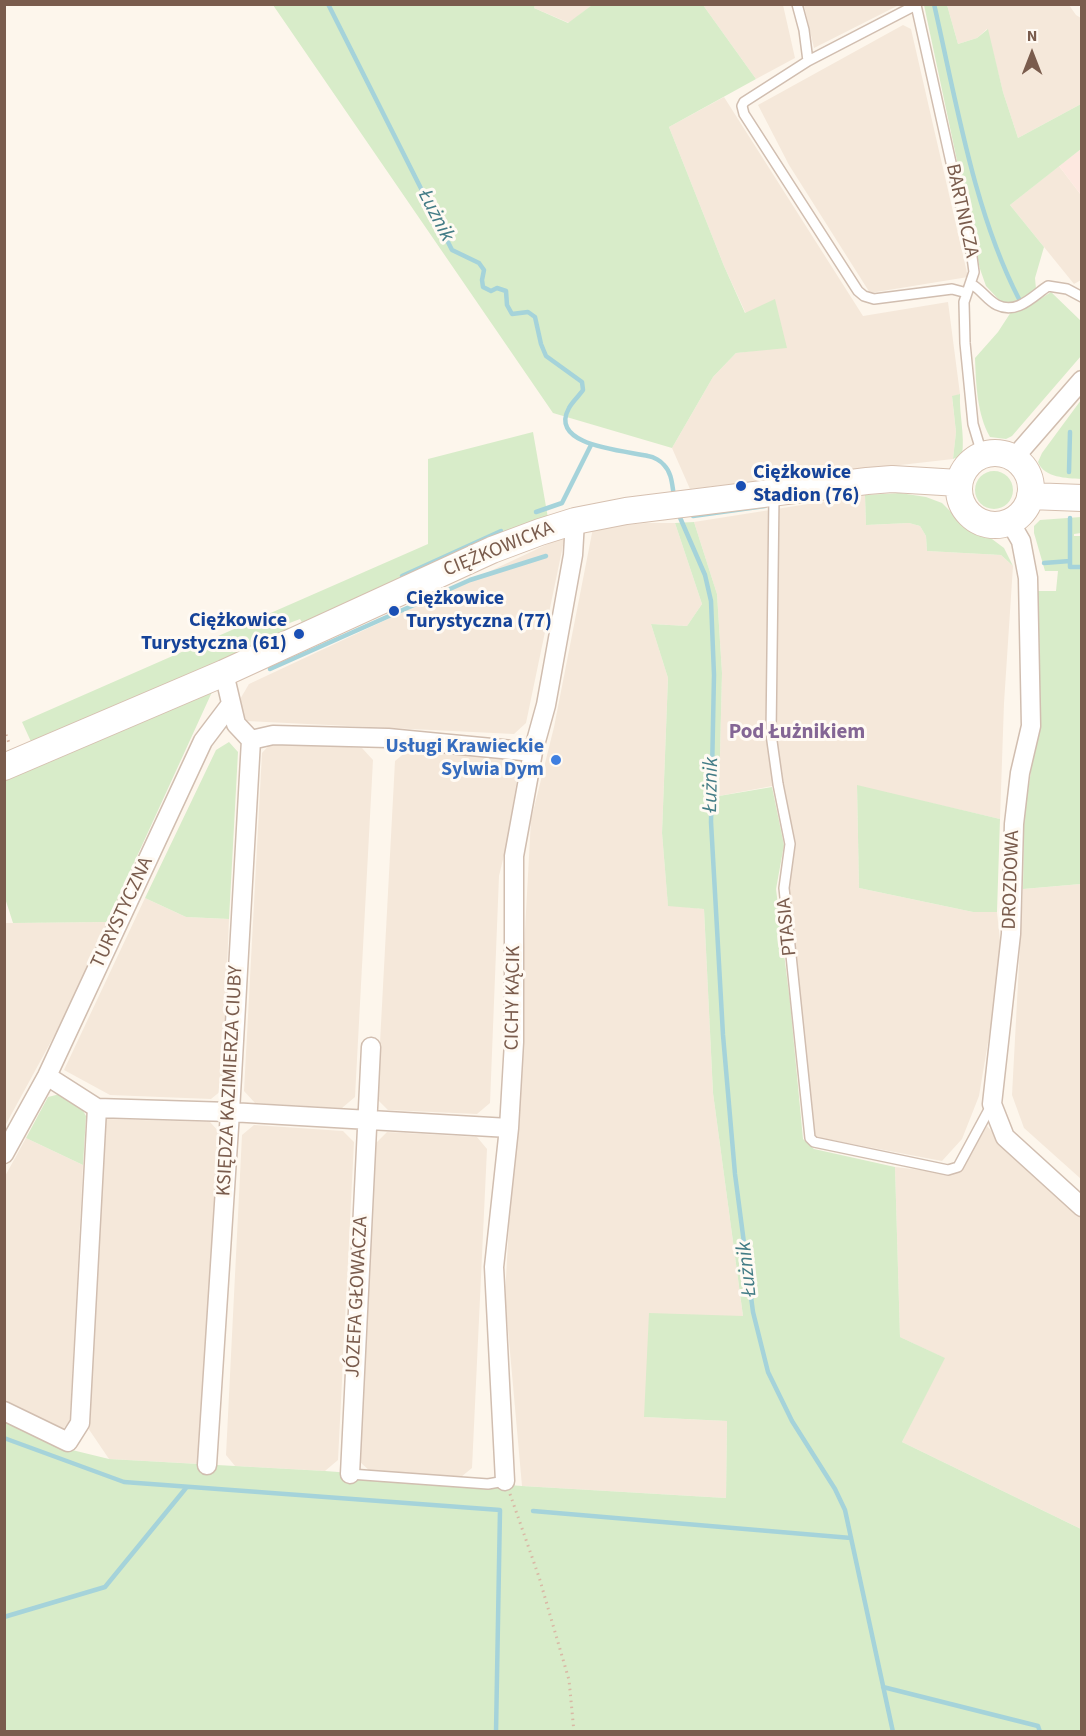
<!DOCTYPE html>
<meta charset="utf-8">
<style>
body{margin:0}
#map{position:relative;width:1086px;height:1736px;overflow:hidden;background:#fdf6ec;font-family:"Source Sans 3",sans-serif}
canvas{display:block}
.frame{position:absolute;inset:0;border:6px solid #7a5c4d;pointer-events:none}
.north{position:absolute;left:1002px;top:24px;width:60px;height:60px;-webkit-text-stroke:4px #fffaf3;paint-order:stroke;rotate:0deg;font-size:16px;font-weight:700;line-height:24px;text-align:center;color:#7a5c4d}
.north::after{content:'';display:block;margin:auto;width:21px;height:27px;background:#7a5c4d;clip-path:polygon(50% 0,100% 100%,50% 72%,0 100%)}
</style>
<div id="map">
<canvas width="1086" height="1736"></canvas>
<div class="frame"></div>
<div class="north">N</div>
</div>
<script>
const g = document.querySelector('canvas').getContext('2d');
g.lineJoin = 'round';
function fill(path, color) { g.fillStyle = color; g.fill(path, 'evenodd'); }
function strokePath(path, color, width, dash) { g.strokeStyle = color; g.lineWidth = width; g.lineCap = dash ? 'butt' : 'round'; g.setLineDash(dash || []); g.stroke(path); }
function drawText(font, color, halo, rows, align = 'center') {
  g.font = font + ' "Source Sans 3",sans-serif'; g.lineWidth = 6; g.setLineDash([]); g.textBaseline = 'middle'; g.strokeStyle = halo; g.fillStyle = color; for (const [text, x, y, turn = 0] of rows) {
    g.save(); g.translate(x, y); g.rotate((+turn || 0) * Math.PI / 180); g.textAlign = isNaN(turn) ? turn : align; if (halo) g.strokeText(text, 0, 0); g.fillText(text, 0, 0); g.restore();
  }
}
fill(new Path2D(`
 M 535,5 L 592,5 L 569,23 L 534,8 Z
 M 703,5 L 783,5 L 795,58 L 756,79 Z
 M 804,5 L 804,4 L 899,5 L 814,48 Z
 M 947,5 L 1069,5 L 1076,15 L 1081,18 L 1081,104 L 1018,138 L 1003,92 L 987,29 L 977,38 L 958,44 Z
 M 903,25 L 911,29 L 968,277 L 870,293 L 789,165 L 758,105 Z
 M 724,97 L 863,316 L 948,302 L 960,394 L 952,397 L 956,432 L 953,459 L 690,489 L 672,448 L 713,377 L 736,353 L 786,347 L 746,314 L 724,266 L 669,127 Z
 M 1059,166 L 1081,195 L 1081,280 L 1074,284 L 1010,205 Z
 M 865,495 L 866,525 L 909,523 L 920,526 L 926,536 L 927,551 L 1001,555 L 1013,566 L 1004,703 L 1000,819 L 857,786 L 859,888 L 973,912 L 997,912 L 1002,959 L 979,1096 L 962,1139 L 942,1161 L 815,1137 L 788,890 L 795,846 L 783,784 L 719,796 L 722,673 L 717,594 L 694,522 Z
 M 646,523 L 675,523 L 702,604 L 687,626 L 651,624 L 668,678 L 662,833 L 668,905 L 704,909 L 713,1093 L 743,1316 L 644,1417 L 727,1421 L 726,1498 L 522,1486 L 505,1296 L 531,820 L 554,727 L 593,528 Z
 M 565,536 L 526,723 L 514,734 L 246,721 L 239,701 L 249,684 Z
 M 272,742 L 362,748 L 373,760 L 355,1097 L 342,1108 L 255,1103 L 244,1091 L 262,753 Z
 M 407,751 L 509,755 L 519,767 L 506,847 L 499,876 L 490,1103 L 477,1114 L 388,1110 L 377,1099 L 395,761 Z
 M 1081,884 L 1081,1179 L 1024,1128 L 1012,1095 L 1023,889 Z
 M 145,898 L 186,917 L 229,919 L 222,1090 L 211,1099 L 110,1095 L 64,1070 Z
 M 107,922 L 66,1014 L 5,1126 L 5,923 Z
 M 106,1119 L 210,1122 L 220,1133 L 200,1464 L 109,1459 L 88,1428 Z
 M 254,1125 L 343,1131 L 354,1142 L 338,1460 L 325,1471 L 235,1466 L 226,1455 L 242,1135 Z
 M 987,1126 L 1008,1150 L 1081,1217 L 1081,1529 L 902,1442 L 944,1358 L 900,1337 L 895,1167 L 955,1174 L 973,1150 Z
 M 387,1132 L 477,1137 L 487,1149 L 472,1468 L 461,1477 L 371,1472 L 360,1462 L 376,1143 Z
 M 26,1138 L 83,1165 L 70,1421 L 63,1429 L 5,1400 L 4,1178 Z`), '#f5e8da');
fill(new Path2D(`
 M 1081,149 L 1081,195 L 1059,166 Z`), '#fde8e0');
fill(new Path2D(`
 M 273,5 L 535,5 L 534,8 L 568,23 L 592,5 L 703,5 L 756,79 L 669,127 L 724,266 L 745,313 L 775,299 L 787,348 L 736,353 L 713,377 L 672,448 L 553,413 Z
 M 924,5 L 947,5 L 958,44 L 977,38 L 988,29 L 1003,92 L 1018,138 L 1081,104 L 1081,149 L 1010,205 L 1044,247 L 1035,278 L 1036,289 C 1025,300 1017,304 1002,303 L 986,286 L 980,269 Z
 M 1051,292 L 1081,321 L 1081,356 L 1012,436 L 1006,439 L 990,437 C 977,414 976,384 975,358 L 998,332 L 1011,312 L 1028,307 Z
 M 960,394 C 959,414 965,435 962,455 L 953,459 L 956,432 L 952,396 Z
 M 1081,400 L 1081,479 C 1067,478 1044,478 1038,462 L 1042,453 Z
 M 533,432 L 548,518 L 304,626 L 300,619 L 287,624 L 290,632 L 33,746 L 22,722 L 428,544 L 428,459 Z
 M975 490a19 19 0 1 1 38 0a19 19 0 1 1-38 0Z
 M 900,493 L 926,497 L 942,503 L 966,527 L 976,533 L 988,536 L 1004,548 L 1013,566 L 1001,555 L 927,551 L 926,536 L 920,526 L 909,523 L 866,525 L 865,495 Z
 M 1081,517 L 1081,533 L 1074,534 L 1074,536 L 1082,536 L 1081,884 L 1023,889 L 1024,818 L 1039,717 L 1037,678 L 1038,591 L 1056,591 L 1058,571 L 1045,571 L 1034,533 L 1034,526 L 1040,520 Z
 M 694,522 L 717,594 L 722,673 L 719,796 L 772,787 L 784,845 L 776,889 L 790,1002 L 803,1139 L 814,1149 L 895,1167 L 900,1337 L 945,1358 L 902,1442 L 1081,1529 L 1081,1731 L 5,1731 L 4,1419 L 68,1449 L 109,1459 L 325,1471 L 522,1486 L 726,1498 L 727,1421 L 644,1417 L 649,1313 L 743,1316 L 713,1093 L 704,909 L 668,906 L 662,833 L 668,678 L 651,624 L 687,626 L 702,604 L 675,523 Z
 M 212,692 L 107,922 L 13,923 L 5,898 L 4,780 Z
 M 229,742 L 238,752 L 229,919 L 186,917 L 145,898 L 216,750 Z
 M 857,785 L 1000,819 L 997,912 L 973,912 L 859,888 Z
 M 60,1094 L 81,1107 L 86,1116 L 83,1165 L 26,1138 L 48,1097 Z`), '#d8ecc9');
strokePath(new Path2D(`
 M 328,4 L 452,250 L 479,263 L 484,270 L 482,280 L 483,287 L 491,291 L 497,288 L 506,291 L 507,305 L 512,314 L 528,312 L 535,317 L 541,344 L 546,356 L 582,382 L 583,390 C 579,396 572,402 569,408 C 547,447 630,451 648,456 C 654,457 661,461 664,465 C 672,473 672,485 674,496
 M 934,4 C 956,100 974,212 1019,299
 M 1069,472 L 1070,432
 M 536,512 L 562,503 L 591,445
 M 678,513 L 705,575 L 711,601 L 714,675 L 711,822 L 723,1035 L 735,1174 L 753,1312 L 768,1372 L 792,1421 L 835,1489 L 845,1510 L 893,1732
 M 693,516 L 765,506
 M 1070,518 L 1070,567 L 1082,567
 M 1044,563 L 1070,561
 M 402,576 L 501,531
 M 270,669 L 470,580 L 546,556
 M 4,1438 L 124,1482 L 500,1510 L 496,1732
 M 533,1511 L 851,1538
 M 4,1617 L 105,1587 L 186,1488
 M 883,1687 L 1038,1726 L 1040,1732`), '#a5d3da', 4.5);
const lane = new Path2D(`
 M 797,4 L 804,30 L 808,61
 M 971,284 C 981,289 987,300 997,305 C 1017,315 1033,296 1048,286 L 1067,289 L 1082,297
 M 967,293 L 952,289 L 874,299 L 864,296 L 858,291 L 744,114 L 742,106 L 744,102 L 808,61 L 916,5 L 972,257 L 974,272 L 964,302 L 965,343 L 973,424 L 982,454
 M 774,495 L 771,734 L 778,784 L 790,844 L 784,888 L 810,1138 L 814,1142 L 948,1170 L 958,1167 L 992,1104
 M 350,1474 L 488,1484 L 505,1481`);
const street = new Path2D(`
 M 1014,458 L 1082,380
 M 1010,522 L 1021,541 L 1028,578 L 1031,726 L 1020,773 L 1014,824 L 1011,934 L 992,1104 L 1005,1137 L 1082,1207
 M 251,740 L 273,735 L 388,738 L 533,752
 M 47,1076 L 97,1108 L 230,1112 L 509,1128
 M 4,1154 L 47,1076 L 203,741 L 231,704
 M 4,1411 L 68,1442 L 80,1423 L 97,1108
 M 207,1465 L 230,1112 L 251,740 L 236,724 L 224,673
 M 350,1474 L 371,1047
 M 505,1481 L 494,1267 L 509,1128 L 514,1042 L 514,856 L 533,752 L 546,705 L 573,555 L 575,521`);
const secondary = new Path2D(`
 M959 489a36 36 0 1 1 72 0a36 36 0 1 1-72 0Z
 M 1030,496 L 1082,498
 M 4,767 L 224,673 L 492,550 L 540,532 L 575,521 L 626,511 L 867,481 L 892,479 L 959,483`);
strokePath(lane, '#d1beb0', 12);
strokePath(street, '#d1beb0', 21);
strokePath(secondary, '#d6c0b0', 28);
strokePath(new Path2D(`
 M 4,729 L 9,743
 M 510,1494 L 539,1577 L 569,1680 L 574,1732`), '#d9b8a5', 3, [1.5, 4.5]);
strokePath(lane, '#fff', 9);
strokePath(street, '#fff', 18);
strokePath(secondary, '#fff', 26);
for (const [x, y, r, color] of [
 [741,486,6,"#1a4fb4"],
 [394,611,6,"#1a4fb4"],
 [299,634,6,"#1a4fb4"],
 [556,760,6,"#3f7fe0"]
]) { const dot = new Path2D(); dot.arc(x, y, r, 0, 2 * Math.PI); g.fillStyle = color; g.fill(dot); strokePath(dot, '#fffaf3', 2); }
drawText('20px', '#7a5c4d', '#fffaf3', [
 ["BARTNICZA",961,211,78],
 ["CIĘŻKOWICKA",499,550,-22],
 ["DROZDOWA",1012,880,-88],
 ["TURYSTYCZNA",123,913,-65],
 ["PTASIA",788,927,-96],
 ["CICHY KĄCIK",514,998,-89],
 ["KSIĘDZA KAZIMIERZA CIUBY",231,1081,-87],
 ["JÓZEFA GŁOWACZA",358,1297,-87]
]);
drawText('bold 20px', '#164399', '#fffaf3', [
 ["Ciężkowice",753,474],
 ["Stadion (76)",753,497],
 ["Ciężkowice",406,600],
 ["Turystyczna (77)",406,623],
 ["Ciężkowice",287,622,"right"],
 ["Turystyczna (61)",287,645,"right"]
], 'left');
drawText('bold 20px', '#366cbe', '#fffaf3', [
 ["Usługi Krawieckie",544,748],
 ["Sylwia Dym",544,771]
], 'right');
drawText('italic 21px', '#437c86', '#fffaf3', [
 ["Łużnik",435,216,63],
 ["Łużnik",712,785,-89],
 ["Łużnik",748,1269,-96]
]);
drawText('bold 21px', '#846695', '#fffaf3', [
 ["Pod Łużnikiem",797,733]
]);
</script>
